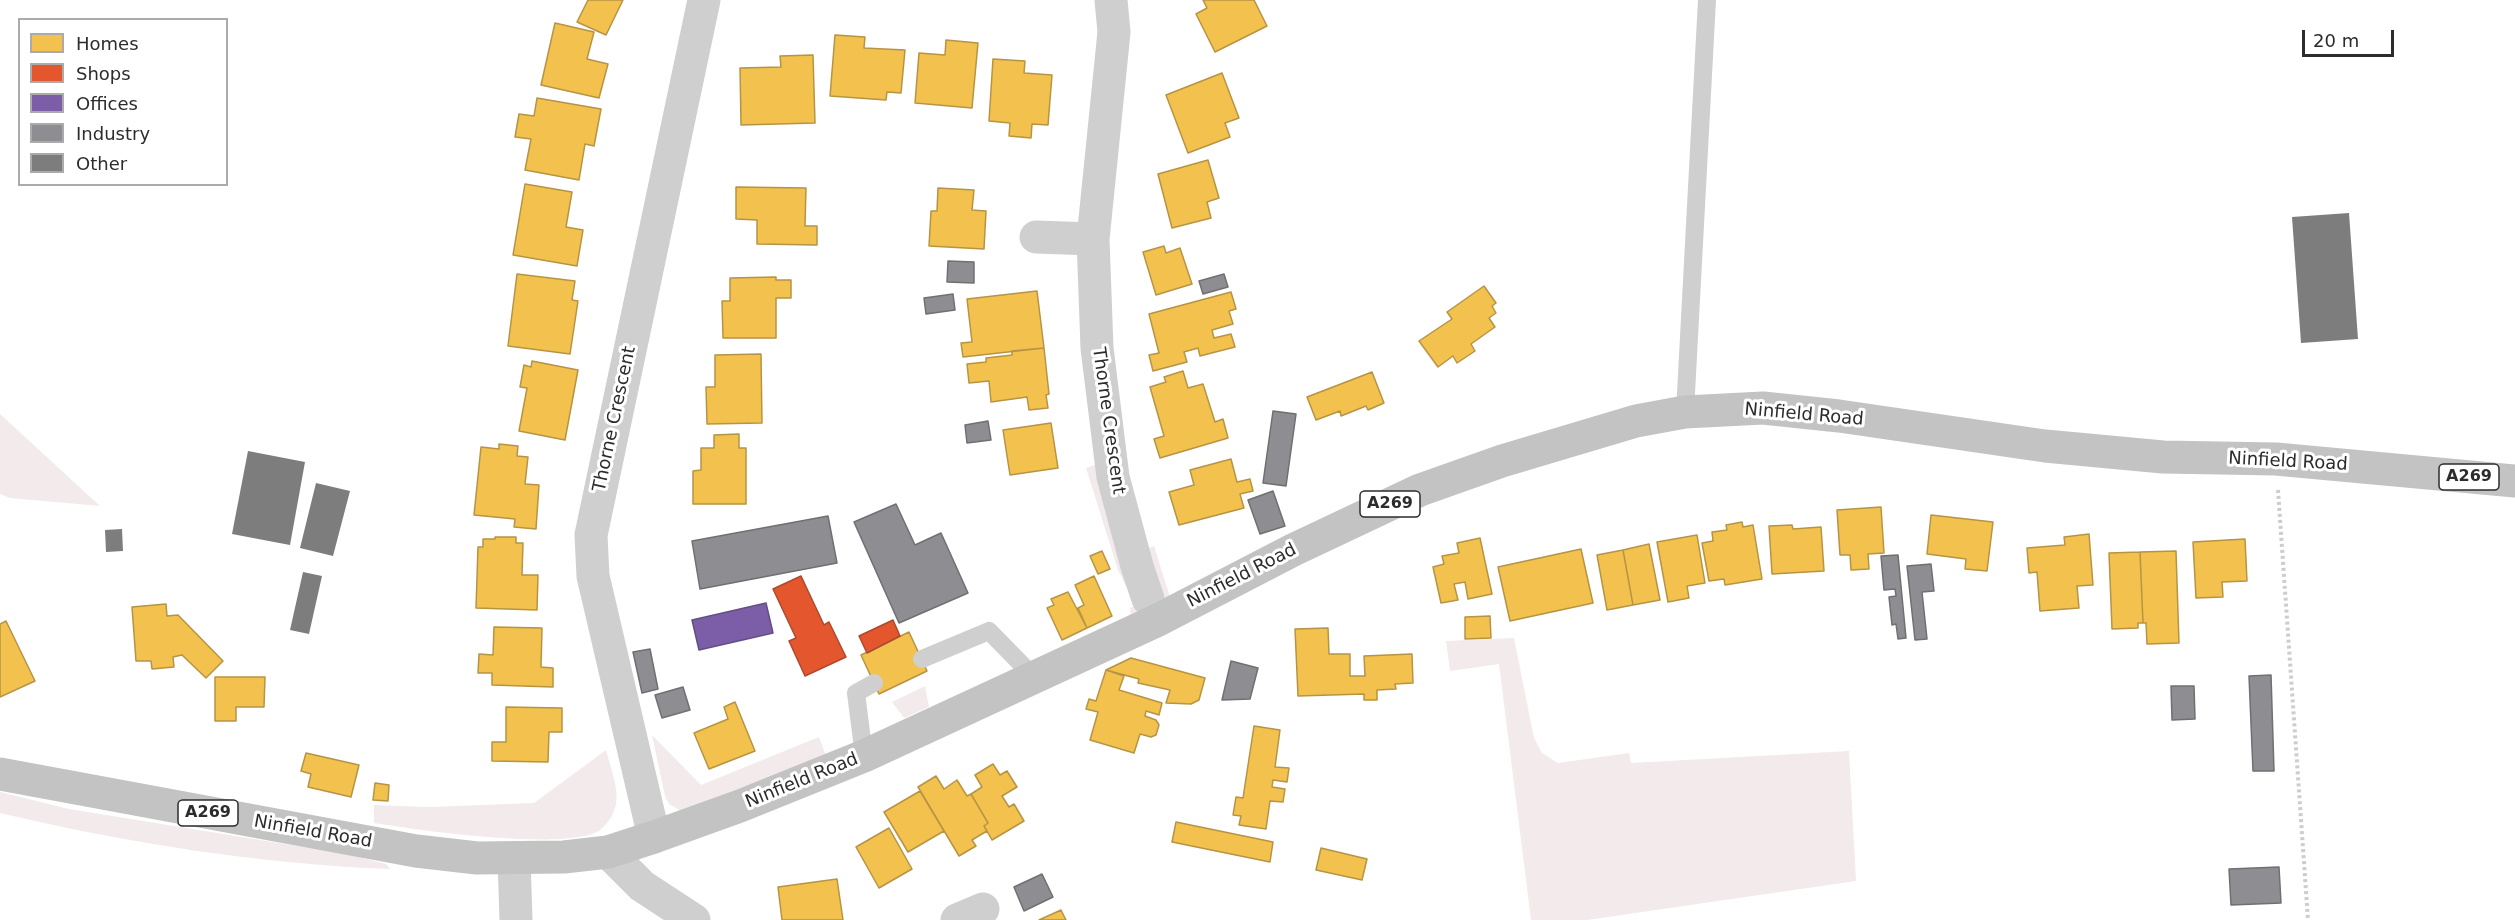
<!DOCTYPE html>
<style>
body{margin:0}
#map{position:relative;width:2515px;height:920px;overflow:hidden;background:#fff;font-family:"DejaVu Sans",sans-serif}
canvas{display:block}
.legend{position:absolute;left:18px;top:18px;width:210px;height:168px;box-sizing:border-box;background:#fff;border:2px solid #ababab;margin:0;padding:8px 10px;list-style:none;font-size:18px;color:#2c2c2c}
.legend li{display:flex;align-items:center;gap:12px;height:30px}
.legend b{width:30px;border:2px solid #ababab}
.scale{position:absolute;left:2302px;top:30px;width:92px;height:27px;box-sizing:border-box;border:3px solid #2c2c2c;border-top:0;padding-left:8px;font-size:18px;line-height:21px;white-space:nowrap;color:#2c2c2c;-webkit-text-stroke:4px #fff;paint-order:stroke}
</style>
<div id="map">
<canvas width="2515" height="920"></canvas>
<ul class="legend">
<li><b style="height:16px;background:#f2c14e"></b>Homes</li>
<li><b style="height:16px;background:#e4572e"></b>Shops</li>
<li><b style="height:16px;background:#7b5ea7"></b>Offices</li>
<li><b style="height:16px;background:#8d8d92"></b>Industry</li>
<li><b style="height:16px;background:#7d7d7d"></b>Other</li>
</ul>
<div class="scale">20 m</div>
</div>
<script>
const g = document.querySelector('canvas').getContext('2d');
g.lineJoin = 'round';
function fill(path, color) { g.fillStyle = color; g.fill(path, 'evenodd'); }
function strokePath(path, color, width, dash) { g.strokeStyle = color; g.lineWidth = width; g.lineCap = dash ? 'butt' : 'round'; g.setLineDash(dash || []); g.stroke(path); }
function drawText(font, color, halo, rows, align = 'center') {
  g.font = font + ' "DejaVu Sans",sans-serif'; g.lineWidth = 6; g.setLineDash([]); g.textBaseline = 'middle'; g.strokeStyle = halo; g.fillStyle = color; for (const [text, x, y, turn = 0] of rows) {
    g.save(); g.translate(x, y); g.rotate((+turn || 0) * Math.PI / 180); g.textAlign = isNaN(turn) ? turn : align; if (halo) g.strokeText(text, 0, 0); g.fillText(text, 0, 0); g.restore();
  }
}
fill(new Path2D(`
 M 0,414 L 100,506 L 10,498 L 0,494 Z
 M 1095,465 L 1129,592 L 1118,570 L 1086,468 Z
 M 1154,546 L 1170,597 L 1131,619 L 1130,608 L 1156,595 L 1144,550 Z
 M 1514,638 L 1534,738 L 1542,753 L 1558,763 L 1629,753 L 1631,763 L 1849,751 L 1856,881 L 1587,920 L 1531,920 L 1499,664 L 1450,671 L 1446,641 Z
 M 925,686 L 929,707 L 904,718 L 892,702 Z
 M 652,735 L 701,785 L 819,737 L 826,756 L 681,811 L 669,804 L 665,796 Z
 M 606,750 C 611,771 624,797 611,817 C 609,821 602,829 599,831 C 564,851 416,830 374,823 L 374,805 L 429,807 L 534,803 Z
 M 0,792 L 69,809 L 347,854 L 386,864 L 390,869 C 259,864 127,843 0,813 Z`), '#f3eaec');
const homes = new Path2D(`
 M 588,0 L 623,0 L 606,35 L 577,22 Z
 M 1203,0 L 1254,0 L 1267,26 L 1215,52 L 1196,14 L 1207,8 Z
 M 555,23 L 594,32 L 587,59 L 608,64 L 599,98 L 541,85 Z
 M 835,35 L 865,37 L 864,48 L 905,50 L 901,93 L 887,92 L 886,100 L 830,96 Z
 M 946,40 L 978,43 L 972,108 L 915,103 L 919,53 L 945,55 Z
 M 813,55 L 815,123 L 741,125 L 740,68 L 781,67 L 780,56 Z
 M 993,59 L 1025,61 L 1024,73 L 1052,75 L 1048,125 L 1032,124 L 1031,138 L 1009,136 L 1010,123 L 989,121 Z
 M 1222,73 L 1239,118 L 1225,123 L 1230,137 L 1188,153 L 1166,95 Z
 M 537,98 L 601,109 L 594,146 L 585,144 L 579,180 L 525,170 L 531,139 L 515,137 L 519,114 L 534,116 Z
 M 1208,160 L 1219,198 L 1207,202 L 1211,218 L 1172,228 L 1158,174 Z
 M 525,184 L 572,192 L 566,227 L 583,230 L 577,266 L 513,255 Z
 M 736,187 L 806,188 L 805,226 L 817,226 L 817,245 L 757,244 L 757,220 L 736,219 Z
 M 938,188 L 974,190 L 972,210 L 986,211 L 984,249 L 929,246 L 931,211 L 937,211 Z
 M 1164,246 L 1166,253 L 1180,248 L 1192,284 L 1156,295 L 1143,252 Z
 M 517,274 L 575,281 L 572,300 L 578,301 L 570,354 L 508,346 Z
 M 776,277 L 776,280 L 791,280 L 791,298 L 776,298 L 776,338 L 723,338 L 722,301 L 730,301 L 730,278 Z
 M 1484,286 L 1496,303 L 1492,306 L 1496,313 L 1489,318 L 1495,327 L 1471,344 L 1475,351 L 1457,363 L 1453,356 L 1438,367 L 1419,341 L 1452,319 L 1447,312 Z
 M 1037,291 L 1044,348 L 963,357 L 961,343 L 972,342 L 967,299 Z
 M 1231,292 L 1236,309 L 1229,311 L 1233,324 L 1212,330 L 1214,338 L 1231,334 L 1235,347 L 1200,356 L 1198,348 L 1184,352 L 1187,362 L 1153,371 L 1149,355 L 1159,353 L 1149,314 Z
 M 1044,348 L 1049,394 L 1046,395 L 1048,408 L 1029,410 L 1027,397 L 991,402 L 989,381 L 969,383 L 967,364 L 986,362 L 986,358 L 1012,355 L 1012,351 Z
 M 761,354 L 762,423 L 707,424 L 706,387 L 715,387 L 715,355 Z
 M 532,361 L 578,370 L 565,440 L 519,431 L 527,388 L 520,387 L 524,365 L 531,367 Z
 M 1183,371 L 1188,388 L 1203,384 L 1215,422 L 1223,419 L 1228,438 L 1160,458 L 1154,439 L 1164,436 L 1150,387 L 1166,382 L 1164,377 Z
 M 1372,372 L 1384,403 L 1368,410 L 1366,406 L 1341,416 L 1340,411 L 1316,420 L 1307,397 Z
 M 1051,423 L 1058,468 L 1010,475 L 1003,430 Z
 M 739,434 L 739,448 L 746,448 L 746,504 L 693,504 L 693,471 L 701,470 L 701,448 L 714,448 L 714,435 Z
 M 499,444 L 518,446 L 517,456 L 528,457 L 525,484 L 539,485 L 536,529 L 514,527 L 515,519 L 474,515 L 481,447 L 499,449 Z
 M 1231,459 L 1237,482 L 1250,479 L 1253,491 L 1240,494 L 1244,508 L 1179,525 L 1169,492 L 1194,485 L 1190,470 Z
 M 1881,507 L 1884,553 L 1868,554 L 1869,569 L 1851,570 L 1850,555 L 1840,555 L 1837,510 Z
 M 1931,515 L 1993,522 L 1987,571 L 1965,569 L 1966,559 L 1927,554 Z
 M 1742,522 L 1743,527 L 1753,525 L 1762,579 L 1725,585 L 1724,579 L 1709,581 L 1702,543 L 1713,541 L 1712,532 L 1727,530 L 1726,525 Z
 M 1792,525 L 1793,529 L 1821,527 L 1824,571 L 1772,574 L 1769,526 Z
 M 2089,534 L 2093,585 L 2077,586 L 2079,608 L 2040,611 L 2037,572 L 2029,573 L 2027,548 L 2065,545 L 2064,537 Z
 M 1697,535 L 1705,583 L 1687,586 L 1689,598 L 1668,602 L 1657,542 Z
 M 495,537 L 516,537 L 516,543 L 523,543 L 522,575 L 538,575 L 537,610 L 476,608 L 478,547 L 483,547 L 483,539 L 495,539 Z
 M 1480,538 L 1492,594 L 1468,599 L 1465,582 L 1454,584 L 1458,600 L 1441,603 L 1433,567 L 1444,564 L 1442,556 L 1459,553 L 1457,543 Z
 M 2245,539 L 2247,581 L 2222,582 L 2223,597 L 2196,598 L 2193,542 Z
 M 1649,544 L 1660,600 L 1633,605 L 1623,550 Z
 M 1581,549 L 1593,603 L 1510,621 L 1498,567 Z
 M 1623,550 L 1633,605 L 1607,610 L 1597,555 Z
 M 1102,551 L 1110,569 L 1098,574 L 1090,556 Z
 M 2176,551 L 2179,643 L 2147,644 L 2146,623 L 2143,623 L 2140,552 Z
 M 2140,552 L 2143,623 L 2138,623 L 2138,628 L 2112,629 L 2109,553 Z
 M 1094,576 L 1112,616 L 1087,628 L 1078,608 L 1084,605 L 1075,585 Z
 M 1068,592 L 1087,628 L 1062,640 L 1047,608 L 1054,605 L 1051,599 Z
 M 166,604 L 167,616 L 178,615 L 223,661 L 206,678 L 182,655 L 173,657 L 174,667 L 152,669 L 151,661 L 136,661 L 132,607 Z
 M 1490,616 L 1491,638 L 1465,639 L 1465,617 Z
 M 6,621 L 35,681 L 0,697 L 0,624 Z
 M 494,627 L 542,628 L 541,667 L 553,668 L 553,687 L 492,685 L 492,673 L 478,673 L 479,654 L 493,655 Z
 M 1328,628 L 1329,654 L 1350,654 L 1350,676 L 1365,676 L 1364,656 L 1412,654 L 1413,683 L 1395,684 L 1396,689 L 1377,690 L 1377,700 L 1364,700 L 1364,694 L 1298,696 L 1295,629 Z
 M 909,632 L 927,671 L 879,694 L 861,655 Z
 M 1131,658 L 1205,678 L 1199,700 L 1191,704 L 1166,703 L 1170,690 L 1138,683 L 1139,679 L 1106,670 Z
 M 1106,670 L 1124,676 L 1119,690 L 1162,703 L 1159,715 L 1146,711 L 1145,716 L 1156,720 L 1159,725 L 1156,735 L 1151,737 L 1140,734 L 1134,753 L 1090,740 L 1098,712 L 1086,709 L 1089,699 L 1096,701 Z
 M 215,677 L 265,677 L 264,707 L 236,707 L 236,721 L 215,721 Z
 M 735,702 L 755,751 L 709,769 L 694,733 L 728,719 L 724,707 Z
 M 506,707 L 562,708 L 562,732 L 549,732 L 548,762 L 492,761 L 492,742 L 506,742 Z
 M 1254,726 L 1280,730 L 1275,767 L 1289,768 L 1287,782 L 1273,780 L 1272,787 L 1285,789 L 1283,802 L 1270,801 L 1266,829 L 1239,825 L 1241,816 L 1233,815 L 1236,797 L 1243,798 Z
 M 306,753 L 359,765 L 351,797 L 308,787 L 311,774 L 301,771 Z
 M 993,764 L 1000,775 L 1007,771 L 1017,787 L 1002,796 L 1009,807 L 1014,804 L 1024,821 L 992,840 L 984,826 L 988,823 L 971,794 L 982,787 L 975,775 Z
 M 936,776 L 944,789 L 957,780 L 967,796 L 971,794 L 988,823 L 984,826 L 987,831 L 972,840 L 976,846 L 959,856 L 918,787 Z
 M 375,783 L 389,785 L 388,801 L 373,800 Z
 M 920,791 L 944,831 L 908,852 L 884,812 Z
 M 1176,822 L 1273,842 L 1270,862 L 1172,842 Z
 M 889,828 L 912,869 L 879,888 L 856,847 Z
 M 1321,848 L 1367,859 L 1362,880 L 1316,870 Z
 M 837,879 L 843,920 L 782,920 L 778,887 Z
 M 1061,910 L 1066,920 L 1039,920 Z`);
fill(homes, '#f2c14e');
strokePath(homes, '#b79444', 1.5);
const shops = new Path2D(`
 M 801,576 L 824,625 L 829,622 L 846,657 L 805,676 L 789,641 L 796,638 L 773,589 Z
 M 893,620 L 900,636 L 867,653 L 859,636 Z`);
fill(shops, '#e4572e');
strokePath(shops, '#ad4a2d', 1.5);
const offices = new Path2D(`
 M 766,603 L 773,633 L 699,650 L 692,620 Z`);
fill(offices, '#7b5ea7');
strokePath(offices, '#634f82', 1.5);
const industry = new Path2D(`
 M 948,261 L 974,262 L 974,283 L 947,282 Z
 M 1224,274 L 1228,287 L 1203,294 L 1199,281 Z
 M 953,294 L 955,310 L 926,314 L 924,298 Z
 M 1273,411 L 1296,414 L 1286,486 L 1263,483 Z
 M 988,421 L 991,440 L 967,443 L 965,425 Z
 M 1273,491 L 1285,526 L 1260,534 L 1248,500 Z
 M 896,504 L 915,545 L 941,533 L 968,593 L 899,623 L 854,522 Z
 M 828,516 L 837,563 L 700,589 L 692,541 Z
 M 1898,555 L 1906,638 L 1898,639 L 1896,624 L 1892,625 L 1889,597 L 1896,596 L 1895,589 L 1884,590 L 1881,556 Z
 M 1931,564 L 1934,591 L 1922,592 L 1927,639 L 1915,640 L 1907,566 Z
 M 650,649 L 658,689 L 642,693 L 633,652 Z
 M 1231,661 L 1258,668 L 1250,699 L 1222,700 Z
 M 2271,675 L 2274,771 L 2253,771 L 2249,676 Z
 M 2171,686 L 2194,686 L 2195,719 L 2172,720 Z
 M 683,687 L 690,710 L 662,718 L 655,695 Z
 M 2279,867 L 2281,903 L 2231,905 L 2229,869 Z
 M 1042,874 L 1053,897 L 1024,911 L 1014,887 Z`);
fill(industry, '#8d8d92');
strokePath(industry, '#707073', 1.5);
fill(new Path2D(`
 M 2349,213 L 2358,339 L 2301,343 L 2292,217 Z
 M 248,451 L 305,462 L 290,545 L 232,534 Z
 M 316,483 L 350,491 L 333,556 L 300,548 Z
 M 122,529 L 123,551 L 106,552 L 105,530 Z
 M 303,572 L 322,576 L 309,634 L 290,630 Z`), '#7d7d7d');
strokePath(new Path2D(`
 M 2278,490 L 2308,920`), '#cdcdcd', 4, [3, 3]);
strokePath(new Path2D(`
 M 1685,412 L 1707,0
 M 922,659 L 989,631 L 1035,678
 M 864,756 L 856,693 L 874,683`), '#cfcfcf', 18);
strokePath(new Path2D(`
 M 1111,0 L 1114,32 L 1093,239 L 1097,348 L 1113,477 L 1137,566 L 1148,599
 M 1036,237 L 1093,239
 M 654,837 L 593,576 L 591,535 L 704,0
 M 608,852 L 642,886 L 694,920
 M 514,858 L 516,920
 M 957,920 L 983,909`), '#cfcfcf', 33);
strokePath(new Path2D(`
 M 0,774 L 416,851 L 477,858 L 564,857 L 608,852 L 654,837 L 740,806 L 864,756 L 1156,621 L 1293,550 L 1420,490 L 1502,461 L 1636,421 L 1685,412 L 1763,408 L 1839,416 L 2045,446 L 2163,457 L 2276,459 L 2515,481`), '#c3c3c3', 33);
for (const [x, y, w] of [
 [2469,477,60],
 [1390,504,60],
 [208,813,60]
]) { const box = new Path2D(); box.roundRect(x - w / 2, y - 13, w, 26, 4.5); g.fillStyle = '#fff'; g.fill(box); strokePath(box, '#2c2c2c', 1.5); }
drawText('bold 16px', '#2c2c2c', null, [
 ["A269",2469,477],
 ["A269",1390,504],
 ["A269",208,813]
]);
drawText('18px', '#2c2c2c', '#fff', [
 ["Ninfield Road",1804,415,5],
 ["Thorne Crescent",615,419,-78],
 ["Thorne Crescent",1108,421,82],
 ["Ninfield Road",2288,462,3],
 ["Ninfield Road",1242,576,-27],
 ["Ninfield Road",802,781,-22],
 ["Ninfield Road",313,832,10]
]);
</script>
